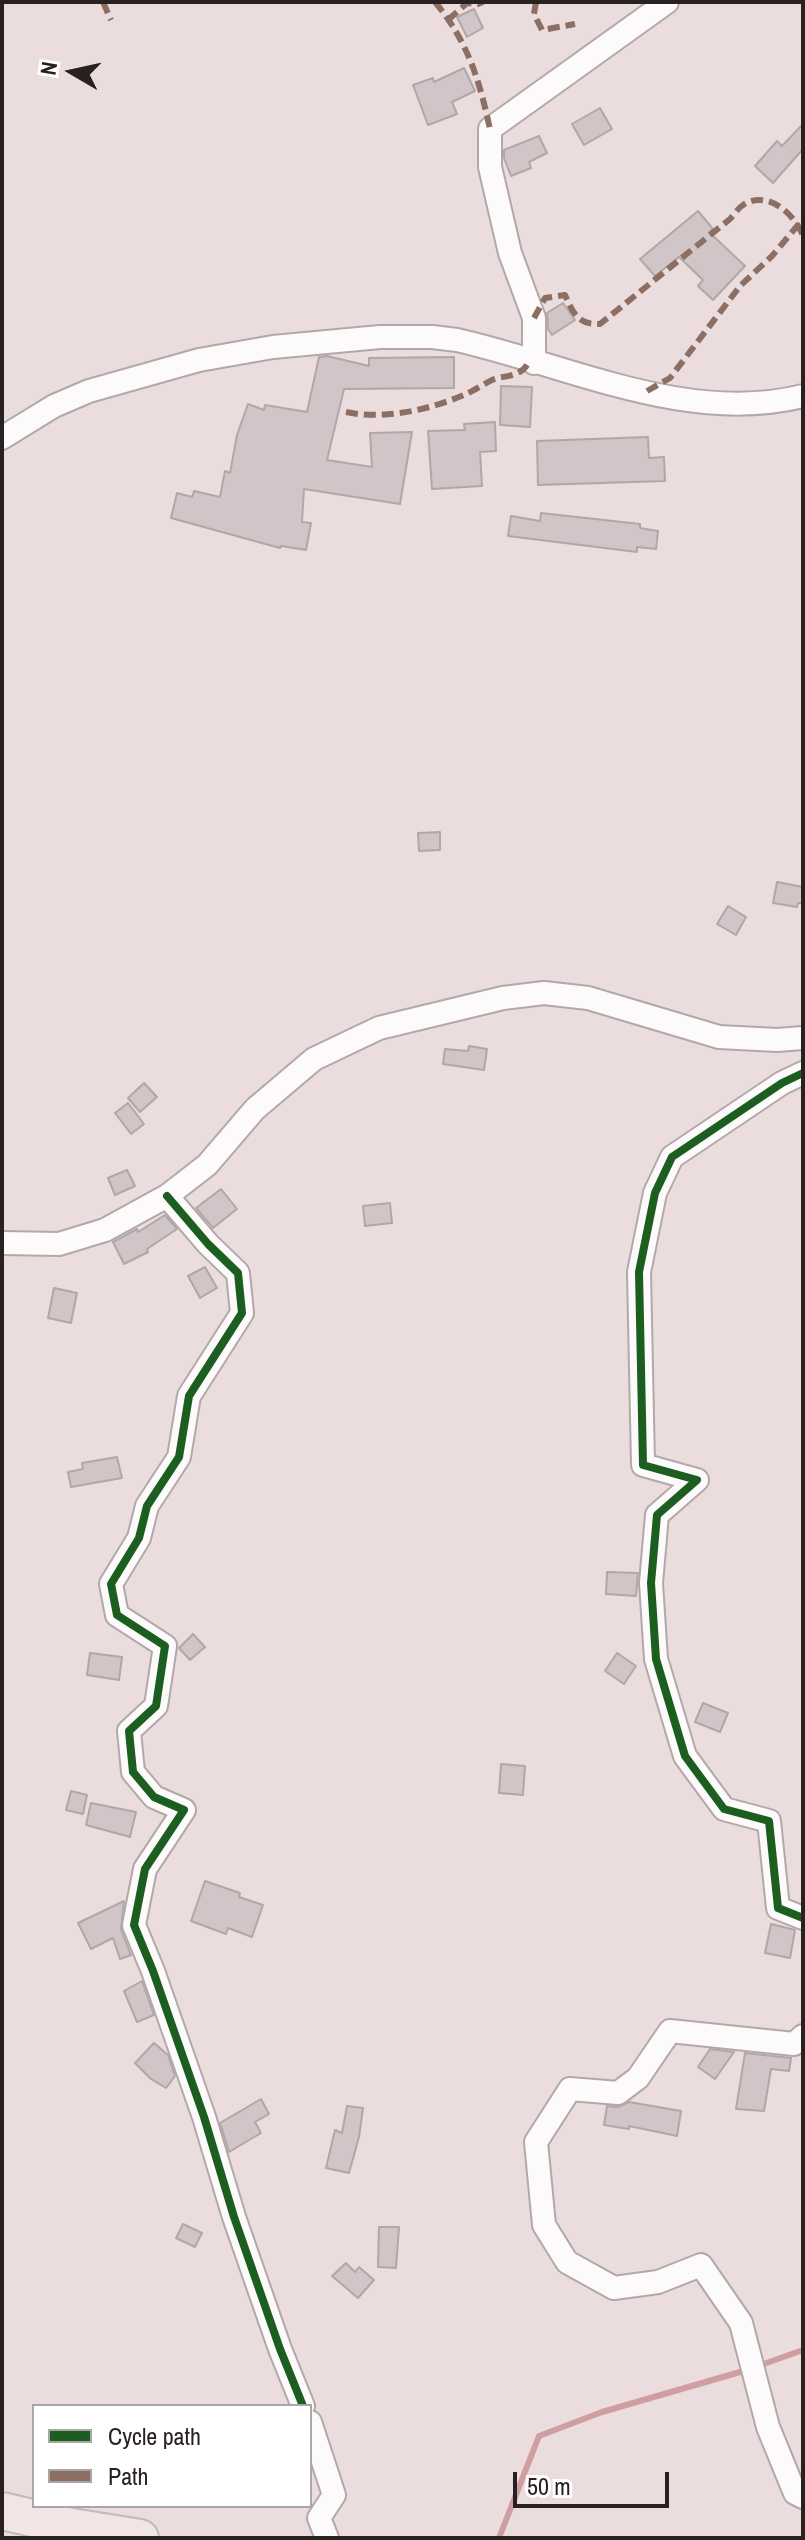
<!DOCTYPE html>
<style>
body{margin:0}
#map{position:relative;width:805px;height:2540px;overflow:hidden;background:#ebddde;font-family:"Archivo Narrow",sans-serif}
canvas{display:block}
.frame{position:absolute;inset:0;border:4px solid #292020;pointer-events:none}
.legend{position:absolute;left:32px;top:2404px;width:280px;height:104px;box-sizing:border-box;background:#fff;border:2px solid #a9a6a6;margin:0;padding:10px 14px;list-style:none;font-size:24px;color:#292020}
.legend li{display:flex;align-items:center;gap:16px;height:40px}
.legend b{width:40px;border:2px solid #a9a6a6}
.north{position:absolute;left:32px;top:32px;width:80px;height:80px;-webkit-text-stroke:6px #fff;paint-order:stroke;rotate:279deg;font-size:22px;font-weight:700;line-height:32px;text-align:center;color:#292020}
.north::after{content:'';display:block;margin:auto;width:28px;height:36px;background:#292020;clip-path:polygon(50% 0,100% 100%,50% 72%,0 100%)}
.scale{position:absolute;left:513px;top:2472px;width:156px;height:36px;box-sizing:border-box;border:4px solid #292020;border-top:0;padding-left:10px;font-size:24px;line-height:28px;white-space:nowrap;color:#292020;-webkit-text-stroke:6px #fff;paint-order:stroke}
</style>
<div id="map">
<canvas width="805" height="2540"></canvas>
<div class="frame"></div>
<ul class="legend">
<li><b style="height:10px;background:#1b5e20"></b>Cycle path</li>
<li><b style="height:10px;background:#8d6e63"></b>Path</li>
</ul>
<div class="north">N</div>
<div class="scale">50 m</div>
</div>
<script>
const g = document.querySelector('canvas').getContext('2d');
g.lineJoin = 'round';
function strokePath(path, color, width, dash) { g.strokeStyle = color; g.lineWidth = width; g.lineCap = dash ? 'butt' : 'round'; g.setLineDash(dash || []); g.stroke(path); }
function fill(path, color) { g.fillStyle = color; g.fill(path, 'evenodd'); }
strokePath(new Path2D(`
 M 758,2366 L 803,2350
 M 499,2538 L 539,2436 L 602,2412 L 747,2370`), '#cf9ea2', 6);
const building = new Path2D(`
 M 474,9 L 483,28 L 467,37 L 457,17 Z
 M 464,68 L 475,91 L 452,102 L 457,114 L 428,125 L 413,85 L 433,78 L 434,82 Z
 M 600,108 L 612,129 L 584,145 L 572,124 Z
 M 803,124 L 803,149 L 773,183 L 755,166 L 777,141 L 782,146 Z
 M 539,136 L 547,153 L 529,162 L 531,168 L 511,176 L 504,158 L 504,150 Z
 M 698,211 L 713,229 L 709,232 L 745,266 L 713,300 L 698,286 L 703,280 L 679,257 L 655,276 L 640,259 Z
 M 563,303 L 575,320 L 552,335 L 548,329 L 547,313 Z
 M 327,356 L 369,366 L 369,358 L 454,357 L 454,388 L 344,389 L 327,460 L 372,467 L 370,433 L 412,432 L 400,504 L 304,489 L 302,522 L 311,523 L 306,550 L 281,546 L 280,548 L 171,518 L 177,493 L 192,497 L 194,491 L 220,497 L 225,471 L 230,473 L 237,435 L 248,404 L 264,410 L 265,405 L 307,412 L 319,357 Z
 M 501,386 L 532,387 L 530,427 L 500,425 Z
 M 495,422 L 496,451 L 480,452 L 482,486 L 432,489 L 428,431 L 465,430 L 464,424 Z
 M 648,437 L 649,458 L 664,457 L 665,481 L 538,485 L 537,441 Z
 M 541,513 L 640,524 L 640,528 L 658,531 L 656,549 L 637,547 L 637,552 L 508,536 L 511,516 L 540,521 Z
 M 440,832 L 440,850 L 419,851 L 418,833 Z
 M 777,882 L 803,887 L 803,903 L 798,903 L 797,907 L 773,903 Z
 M 728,906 L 746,917 L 736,935 L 717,924 Z
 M 469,1046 L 487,1049 L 484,1070 L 443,1064 L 445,1049 L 468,1051 Z
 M 144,1083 L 157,1097 L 140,1112 L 128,1098 Z
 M 128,1103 L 144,1124 L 131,1134 L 115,1113 Z
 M 127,1170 L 135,1186 L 115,1195 L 108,1178 Z
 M 221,1189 L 237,1209 L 213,1228 L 196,1208 Z
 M 390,1203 L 392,1223 L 365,1226 L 363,1206 Z
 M 165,1215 L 177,1229 L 147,1249 L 148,1252 L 124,1264 L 113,1242 L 137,1229 L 138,1232 Z
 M 205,1267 L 217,1288 L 200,1298 L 188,1276 Z
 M 54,1288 L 77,1293 L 71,1323 L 48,1318 Z
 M 117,1457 L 122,1478 L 71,1487 L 68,1472 L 83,1469 L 82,1463 Z
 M 607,1572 L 638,1573 L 636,1596 L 606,1594 Z
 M 193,1634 L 205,1647 L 190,1660 L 179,1648 Z
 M 90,1653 L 122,1657 L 119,1680 L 87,1675 Z
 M 617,1653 L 636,1666 L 624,1684 L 605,1671 Z
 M 703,1703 L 728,1713 L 720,1732 L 695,1722 Z
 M 501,1764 L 525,1766 L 523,1795 L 499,1793 Z
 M 71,1791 L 87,1795 L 83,1814 L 66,1810 Z
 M 91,1803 L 136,1812 L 130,1837 L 86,1825 Z
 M 205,1881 L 240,1893 L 239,1897 L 263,1905 L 252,1937 L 228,1928 L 226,1934 L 191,1921 Z
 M 124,1901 L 121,1930 L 131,1955 L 120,1959 L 113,1938 L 91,1949 L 78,1923 Z
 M 771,1924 L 795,1930 L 790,1958 L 765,1953 Z
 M 142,1981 L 154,2015 L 137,2022 L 124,1991 Z
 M 154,2043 L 168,2055 L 175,2076 L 166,2088 L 151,2079 L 135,2063 Z
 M 710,2049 L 734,2052 L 715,2079 L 698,2067 Z
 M 745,2053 L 791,2058 L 789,2071 L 771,2069 L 764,2111 L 736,2109 Z
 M 261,2099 L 269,2114 L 255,2122 L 261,2133 L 229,2152 L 220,2123 Z
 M 629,2102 L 681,2111 L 677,2136 L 629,2126 L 629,2129 L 604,2125 L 607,2106 L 618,2107 Z
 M 347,2106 L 363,2108 L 359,2137 L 349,2173 L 326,2168 L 335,2130 L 342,2133 Z
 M 183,2224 L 202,2233 L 195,2247 L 176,2238 Z
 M 379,2227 L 399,2227 L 396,2268 L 378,2267 Z
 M 346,2263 L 355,2272 L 359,2267 L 374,2280 L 358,2298 L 332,2276 Z`);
fill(building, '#d1c5c7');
strokePath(building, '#b2a7a8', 2);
const minor = new Path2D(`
 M 534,363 L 534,318 L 510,253 L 490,167 L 490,129 L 667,2
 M 2,438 L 54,406 L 89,391 L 199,360 L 273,347 L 380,337 L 432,337 L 457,340 C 568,365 687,425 803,396
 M 803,1073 L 782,1083 L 672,1157 L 655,1193 L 639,1272 L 643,1465 L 697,1480 L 657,1515 L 651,1583 L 656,1659 L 685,1756 L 724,1809 L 769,1821 L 778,1908 L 803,1918
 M 167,1196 L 208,1244 L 238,1273 L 242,1313 L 189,1396 L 179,1457 L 147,1506 L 139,1538 L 111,1584 L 117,1615 L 165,1646 L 156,1706 L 129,1731 L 133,1772 L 154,1797 L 184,1810 L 145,1869 L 134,1925 L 153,1971 L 204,2117 L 234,2217 L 280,2349 L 303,2406
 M 2,1243 L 59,1244 L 105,1230 L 167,1196 L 207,1165 L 255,1109 L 314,1059 L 379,1028 L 503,998 L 544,993 L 588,998 L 719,1037 L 777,1040 L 803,1038
 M 803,2036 L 794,2044 L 670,2031 L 638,2078 L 618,2093 L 570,2089 L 536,2142 L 544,2225 L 567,2262 L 614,2288 L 658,2282 L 701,2265 L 741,2323 L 768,2427 L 795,2493 L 803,2497
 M 310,2422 L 334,2495 L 319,2518 L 327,2538`);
const primary = new Path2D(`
 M 2,2511 L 72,2527 L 140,2538`);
strokePath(minor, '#b3a8a9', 26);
strokePath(primary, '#c1baba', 40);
strokePath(minor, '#fcfafa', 22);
strokePath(primary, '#f1e5e6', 36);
strokePath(new Path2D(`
 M 103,2 L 111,20
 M 435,2 C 468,42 479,79 490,129
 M 536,2 L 534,14 L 542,30 L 575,24
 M 448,20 L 467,3 L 478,4 L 483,2
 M 534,318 L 545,298 L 565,295 C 573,313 578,325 600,324 L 730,219 C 734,215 738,208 743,205 C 767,189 795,214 803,236
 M 647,391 L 670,378 L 740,286 L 772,256 L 803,219
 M 346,412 C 384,420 428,410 464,395 C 473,391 482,385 492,380 C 505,375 523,377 529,361`), '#8d6e63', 6, [12, 6]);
strokePath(new Path2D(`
 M 803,1073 L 782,1083 L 672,1157 L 655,1193 L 639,1272 L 643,1465 L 697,1480 L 657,1515 L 651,1583 L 656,1659 L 685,1756 L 724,1809 L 769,1821 L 778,1908 L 803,1918
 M 167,1196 L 208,1244 L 238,1273 L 242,1313 L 189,1396 L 179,1457 L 147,1506 L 139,1538 L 111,1584 L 117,1615 L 165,1646 L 156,1706 L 129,1731 L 133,1772 L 154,1797 L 184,1810 L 145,1869 L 134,1925 L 153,1971 L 204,2117 L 234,2217 L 280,2349 L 303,2406`), '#1b5e20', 8);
</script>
